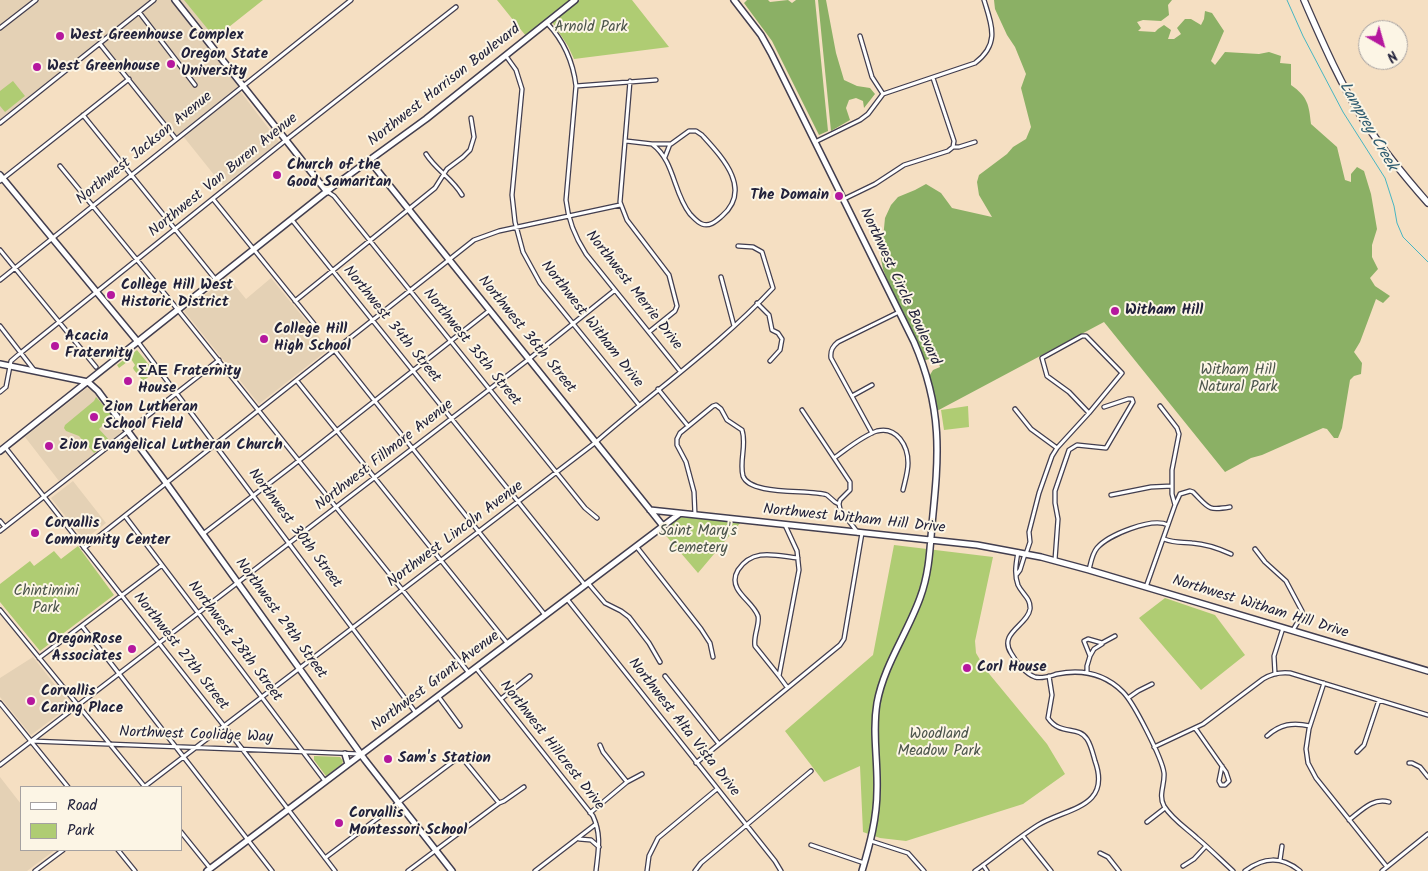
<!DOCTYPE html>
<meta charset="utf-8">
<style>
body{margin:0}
#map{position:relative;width:1428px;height:871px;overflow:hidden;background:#f5dfc2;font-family:Kalam,sans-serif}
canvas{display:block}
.legend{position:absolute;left:20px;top:786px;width:162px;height:65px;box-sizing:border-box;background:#fcf5e5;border:1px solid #a5a1a1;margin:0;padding:6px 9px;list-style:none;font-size:15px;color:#22223b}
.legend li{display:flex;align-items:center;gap:10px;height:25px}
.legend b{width:25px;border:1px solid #a5a1a1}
.north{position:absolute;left:1358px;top:20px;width:50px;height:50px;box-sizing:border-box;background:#fcf5e5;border:1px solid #a5a1a1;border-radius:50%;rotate:142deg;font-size:14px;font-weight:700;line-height:20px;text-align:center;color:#22223b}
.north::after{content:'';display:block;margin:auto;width:18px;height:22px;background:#b5179e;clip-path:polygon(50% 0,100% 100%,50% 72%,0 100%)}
</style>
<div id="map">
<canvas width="1428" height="871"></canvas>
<ul class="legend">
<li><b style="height:6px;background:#fff"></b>Road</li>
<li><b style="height:14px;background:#afcc73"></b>Park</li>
</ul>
<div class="north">N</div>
</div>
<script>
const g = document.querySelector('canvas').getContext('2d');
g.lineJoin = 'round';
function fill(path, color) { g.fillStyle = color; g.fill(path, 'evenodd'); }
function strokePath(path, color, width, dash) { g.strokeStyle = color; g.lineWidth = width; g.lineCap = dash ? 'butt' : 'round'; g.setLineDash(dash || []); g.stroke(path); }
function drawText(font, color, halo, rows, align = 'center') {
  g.font = font + ' Kalam,sans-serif'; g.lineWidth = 4; g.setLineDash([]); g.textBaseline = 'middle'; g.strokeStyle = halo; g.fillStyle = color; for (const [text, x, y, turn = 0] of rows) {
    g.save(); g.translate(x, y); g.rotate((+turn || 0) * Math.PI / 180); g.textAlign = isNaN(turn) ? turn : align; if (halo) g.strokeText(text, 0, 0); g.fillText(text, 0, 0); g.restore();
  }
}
fill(new Path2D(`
 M 0,0 L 262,0 L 208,43 L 241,85 L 176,138 L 101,42 L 0,120 Z
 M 240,91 L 279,142 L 223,186 L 183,136 Z
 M 228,277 L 246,299 L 271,278 L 329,349 L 259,404 L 184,311 Z
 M 87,388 L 91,389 L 124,431 L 59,481 L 25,437 Z
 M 73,481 L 106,523 L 84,540 L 51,498 Z
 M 33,657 L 71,705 L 31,735 L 0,697 L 0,678 Z
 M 0,777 L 21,804 L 21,850 L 55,850 L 27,871 L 0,871 Z`), '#e4d1b5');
fill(new Path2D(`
 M 184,0 L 263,0 L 215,38 Z
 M 497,0 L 570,0 L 526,36 Z
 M 580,0 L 632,0 L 669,47 L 574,59 L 568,46 L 552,22 Z
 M 13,81 L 25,96 L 5,112 L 0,106 L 0,91 Z
 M 137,350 L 155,372 L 143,381 L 134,370 L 133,368 L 135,365 L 131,359 L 119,368 L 117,365 Z
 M 96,397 L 116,420 L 111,424 L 107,421 L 99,429 L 110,441 L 94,453 L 79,436 L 66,431 L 64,428 L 65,425 L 94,401 Z
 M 968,406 L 969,427 L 944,430 L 941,410 Z
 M 680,517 L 741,522 L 698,573 L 662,531 Z
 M 894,545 L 993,557 L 975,641 L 976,653 L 986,670 L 1047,744 L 1065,774 L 1023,804 L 906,841 L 880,838 L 863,832 L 860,766 L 824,782 L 785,731 L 873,655 Z
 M 78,546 L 114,595 L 40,651 L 0,602 L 0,584 L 30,561 L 34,566 L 54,551 L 61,559 Z
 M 1165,598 L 1215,615 L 1245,655 L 1201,690 L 1139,618 Z
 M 314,756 L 340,757 L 343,761 L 342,764 L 326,776 L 314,760 Z`), '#afcc73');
fill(new Path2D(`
 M 747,0 L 768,0 L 770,2 L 788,0 L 792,3 L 796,0 L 815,0 L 828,131 L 819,135 L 772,41 L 744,3 Z
 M 818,0 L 826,0 L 836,53 L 844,80 L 857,86 L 870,88 L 875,94 L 864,108 L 863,101 L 856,98 L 849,100 L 846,108 L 850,120 L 831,131 Z
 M 994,0 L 1172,0 L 1168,5 L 1169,15 L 1161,21 L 1143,20 L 1137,22 L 1141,28 L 1138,31 L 1155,32 L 1158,29 L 1164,25 L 1171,30 L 1168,39 L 1174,39 L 1181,34 L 1177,28 L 1185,19 L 1191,19 L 1201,25 L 1204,19 L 1205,11 L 1212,13 L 1224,31 L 1211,61 L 1215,65 L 1225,52 L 1259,54 L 1269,52 L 1281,56 L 1280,63 L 1291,64 L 1291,85 C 1308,97 1309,105 1311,124 L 1337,147 L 1345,180 L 1351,182 L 1351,174 L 1357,167 L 1364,171 L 1371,194 L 1377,229 L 1372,245 L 1372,257 L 1378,269 L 1370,278 L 1375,286 L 1390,296 L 1383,303 L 1376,299 L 1360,342 L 1354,352 L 1362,363 L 1361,374 L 1354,376 L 1350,380 L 1342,428 L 1338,438 L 1334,438 L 1327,429 L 1323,428 L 1262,455 L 1251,458 L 1225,472 L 1104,322 L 935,412 L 928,378 L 933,370 L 940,367 L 937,357 L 922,361 L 899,312 L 883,269 L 881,259 L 885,218 L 891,205 L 898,197 L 915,190 L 926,184 L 941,193 L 952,208 L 992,217 L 979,195 L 977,182 L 979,175 L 1007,154 L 1013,147 L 1026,139 L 1031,127 L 1021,88 L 1026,74 L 1015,47 L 1007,35 L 995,9 Z`), '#8bb065');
strokePath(new Path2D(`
 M 1287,0 L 1303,36 L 1343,112 L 1385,178 L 1394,206 L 1397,223 L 1403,237 L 1428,262`), '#47b5c2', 1);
const street = new Path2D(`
 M 139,12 L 195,85
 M 547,23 C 564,41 573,61 576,86 L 566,200 C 568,220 575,237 586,254 L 680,371
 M 0,28 L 36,0
 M 860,36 L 872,77 L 883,94
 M 100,44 L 176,139
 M 506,56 L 516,70 L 522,89 L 512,195 L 515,222 L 523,252 L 540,283 L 639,405
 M 630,81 L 620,202 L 627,220 L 669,275 L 677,306 L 675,311 L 649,332
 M 576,86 L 656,80
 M 83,115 L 216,280
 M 0,123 L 154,0
 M 689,131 L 696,131 L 702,135 C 722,157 753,189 722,216 C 716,221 710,227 702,224 C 697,222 694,218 690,214 C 673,193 675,161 652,144 L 671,144 Z
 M 626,141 L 652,144
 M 815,142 L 860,120 L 868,114 L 883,94 L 975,63 C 1000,44 992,26 984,0
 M 953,147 L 959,147 L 975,142
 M 426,154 C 436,170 452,178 462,195
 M 665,157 L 670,144
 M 60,166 L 178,310 L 469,673
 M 0,181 L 129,79
 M 328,192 L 334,196 L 585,508 L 597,518
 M 213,199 L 314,324
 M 844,199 L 875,184 L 904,165 L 948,151 L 953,147 L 954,141 L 933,78
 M 292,220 L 585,585
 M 0,250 L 96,367
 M 721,277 L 734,326
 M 0,280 L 351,0
 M 295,301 L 435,188 L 447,169 L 463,157 L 470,150 L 474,137 L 471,118
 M 757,303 L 769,315 L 772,330 L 778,333 L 782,339 L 780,350 L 770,361
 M 0,326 L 34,370
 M 138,342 L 416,713
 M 335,351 L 545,615
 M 297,381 L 508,644
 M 658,389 L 688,426
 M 0,392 L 6,387 L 11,361 L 18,355 L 286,140 L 456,7
 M 852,396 L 872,385
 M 1015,409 L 1031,429 L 1057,448
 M 802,410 L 850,482 L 850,490 L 840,500 L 839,504
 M 872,433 L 831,358 C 830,350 833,346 838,342 L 899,312
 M 5,447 L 243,750 L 335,871
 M 834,458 C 847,449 862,436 877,431 C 897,426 908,446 908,463 C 908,472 905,481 903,490
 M 1111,495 L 1151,487 L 1172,486
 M 1175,505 L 1180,494 L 1190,491 L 1193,492 C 1209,508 1207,511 1230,507
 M 695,515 L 694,492 L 686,462 L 677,445 L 677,439 L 680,433 L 713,406 L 716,405 L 721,409 L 727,420 L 742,430 C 747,445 739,461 743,476 C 750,496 810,489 827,495 L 835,502 L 839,504 L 840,509 L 858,533
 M 125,516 L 325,781
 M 0,521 L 5,527
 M 785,525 L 797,551 L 799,570 L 779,676 L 787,687
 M 0,531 L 219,360
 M 203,534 L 292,466 L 490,310
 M 1164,539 C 1174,543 1182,542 1192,543 C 1206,544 1218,548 1231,554
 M 636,546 L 701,629 L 710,643 L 713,657
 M 84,548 L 474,240 L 499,231 L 620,205
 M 1255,549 L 1265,562 L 1286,581 L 1302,611 L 1302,615 L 1293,630
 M 1018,552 C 1016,564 1014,574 1018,585 C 1022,594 1031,598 1030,609 C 1028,625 998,633 1011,653 C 1016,662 1026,674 1035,677 C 1042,679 1050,676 1057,674 C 1082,669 1105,674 1123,692 C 1134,703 1162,758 1164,773 C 1165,785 1158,795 1164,806 C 1172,819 1186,828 1197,838 C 1209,848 1221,860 1233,871
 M 1026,554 L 1030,542 L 1029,532 L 1039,493 L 1052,456 L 1057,448 L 1089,413 L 1122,373 L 1086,336 L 1082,336 L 1042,358 L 1047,376 L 1069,392 L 1089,413
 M 1055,560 L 1058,519 L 1055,503 L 1055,491 L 1069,450 L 1077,445 L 1106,448 L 1133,402 L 1132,399 L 1128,399 L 1104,407
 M 1089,570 C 1091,562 1092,554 1097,548 C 1108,535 1152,517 1168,525
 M 1017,574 L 1020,570 L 1025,554
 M 588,583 L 605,603 L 621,611 L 629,617 L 649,643 L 660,662
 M 1146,587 L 1175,505 L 1172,494 L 1172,470 L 1179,434 L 1177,428 L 1160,406
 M 567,599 L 775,861 L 781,871
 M 0,610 L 145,787
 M 82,626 L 272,871
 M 1090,656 L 1094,649 L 1102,644
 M 39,658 L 162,565
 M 476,668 L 593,816 C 602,836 598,851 596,871
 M 1087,673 L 1087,666 L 1090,656 L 1084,641 L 1088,639 L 1102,643 L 1115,636
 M 1275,674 L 1274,656 L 1283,628
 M 665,676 L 719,744
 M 779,676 L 755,646 C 753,636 760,624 758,616 C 754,605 742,598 737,588 C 734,582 735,575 738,570 C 753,547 777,556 798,558
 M 1324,683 L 1309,729 L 1306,749 L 1308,763 L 1316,778 L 1387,867
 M 438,696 L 460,726
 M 1128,698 L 1138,691 L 1152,684
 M 501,699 L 530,676
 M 0,703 L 68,787
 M 1195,728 L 1198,732 L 1226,772 L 1229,781 L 1225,785 L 1221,785 L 1219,781 L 1222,766
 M 1267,736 C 1280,724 1293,722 1310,726
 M 31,741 L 360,754
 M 600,745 L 603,752 L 627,782
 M 1154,747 L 1203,724 L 1263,679 C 1271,674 1280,672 1290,673 L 1428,715
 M 1357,752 L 1364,745 L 1379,700
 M 696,763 L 840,645 L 844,639 L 862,533
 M 1409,763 L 1412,763 L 1420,767 L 1428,777
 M 0,765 L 529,359 L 615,290
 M 144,787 L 596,442 C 654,391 720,345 773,288 L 762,252 L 753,247 L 738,246
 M 590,813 L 627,782 L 642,774
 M 1349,820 C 1361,811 1373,797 1389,802
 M 1147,822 L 1165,808
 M 181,832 L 210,868
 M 1023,836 L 1051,871
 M 579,839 L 591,840 L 599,847
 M 871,841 L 908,853 L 924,871
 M 811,845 L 864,863
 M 118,850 L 135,871
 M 1100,853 L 1108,857 L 1119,871
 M 325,858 L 459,757 L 463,759 L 499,803
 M 1280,860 L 1282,846
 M 983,865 L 987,871
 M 1183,866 L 1194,859 L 1206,846
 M 35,871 L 63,850
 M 408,871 L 499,803 L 504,801 L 524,787
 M 535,871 L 596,824
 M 647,871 L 649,856 L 658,838 L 717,789
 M 695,871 L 701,863 L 811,771
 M 975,871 C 996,856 1016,839 1038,825 C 1066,808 1112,808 1095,761 C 1093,754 1091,745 1087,739 C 1078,725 1060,736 1048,718 L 1052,695 L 1049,676
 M 1245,871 C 1263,857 1282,856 1300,871
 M 1382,871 L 1428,834`);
const secondary = new Path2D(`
 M 175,0 L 327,192
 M 734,0 L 761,35 L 771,53 L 914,342 C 943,409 939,455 932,524 C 930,550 929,574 920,598 C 907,634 884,665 877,703 C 872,732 878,760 877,790 C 877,818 870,844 862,871
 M 369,160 L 663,526
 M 0,175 L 138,342
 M 0,364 L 88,382 L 98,391 L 167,484 L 365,760 L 452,871
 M 0,451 L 331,188 L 426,119 L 575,0
 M 650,510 L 977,545 L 1041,557 L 1089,570 L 1428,671
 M 345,754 L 348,764
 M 207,871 L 679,514`);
const primary = new Path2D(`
 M 1304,0 C 1322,41 1340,83 1364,121 C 1383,150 1405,177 1428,203`);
strokePath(street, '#423e4f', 5.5);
strokePath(secondary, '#423e4f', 8);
strokePath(primary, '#423e4f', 8);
strokePath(street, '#fff', 3);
strokePath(secondary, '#fff', 5);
strokePath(primary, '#fff', 5.5);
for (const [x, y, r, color] of [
 [60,36,5,"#b5179e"],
 [171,64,5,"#b5179e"],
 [37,67,5,"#b5179e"],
 [277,175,5,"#b5179e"],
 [839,196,5,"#b5179e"],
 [111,295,5,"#b5179e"],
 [1115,311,5,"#b5179e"],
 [264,339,5,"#b5179e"],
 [55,346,5,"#b5179e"],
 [128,381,5,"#b5179e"],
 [94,417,5,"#b5179e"],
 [49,446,5,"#b5179e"],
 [35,533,5,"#b5179e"],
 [132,649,5,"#b5179e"],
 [967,668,5,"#b5179e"],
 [31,701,5,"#b5179e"],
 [388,759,5,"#b5179e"],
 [339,823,5,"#b5179e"]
]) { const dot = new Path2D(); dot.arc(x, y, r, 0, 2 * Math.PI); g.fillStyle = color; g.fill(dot); strokePath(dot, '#fcf5e5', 2); }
drawText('15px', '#4c554c', '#fcf5e5', [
 ["Arnold Park",591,28],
 ["Witham Hill",1238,371],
 ["Natural Park",1238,388],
 ["Saint Mary's",698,532],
 ["Cemetery",698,549],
 ["Chintimini",46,592],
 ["Park",46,609],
 ["Woodland",939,735],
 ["Meadow Park",939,752]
]);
drawText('bold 15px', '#22223b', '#fcf5e5', [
 ["West Greenhouse Complex",70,36],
 ["Oregon State",181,55],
 ["University",181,72],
 ["West Greenhouse",47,67],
 ["Church of the",287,166],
 ["Good Samaritan",287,183],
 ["The Domain",829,196,"right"],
 ["College Hill West",121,286],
 ["Historic District",121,303],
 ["Witham Hill",1125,311],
 ["College Hill",274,330],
 ["High School",274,347],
 ["Acacia",65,337],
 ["Fraternity",65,354],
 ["ΣΑΕ Fraternity",138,372],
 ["House",138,389],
 ["Zion Lutheran",104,408],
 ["School Field",104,425],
 ["Zion Evangelical Lutheran Church",59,446],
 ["Corvallis",45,524],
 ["Community Center",45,541],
 ["OregonRose",122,640,"right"],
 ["Associates",122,657,"right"],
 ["Corl House",977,668],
 ["Corvallis",41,692],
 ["Caring Place",41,709],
 ["Sam's Station",398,759],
 ["Corvallis",349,814],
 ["Montessori School",349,831]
], 'left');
drawText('15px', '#22223b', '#fcf5e5', [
 ["Northwest Harrison Boulevard",445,86,-38],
 ["Northwest Jackson Avenue",145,149,-39],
 ["Northwest Van Buren Avenue",224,176,-39],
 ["Northwest Circle Boulevard",899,287,65],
 ["Northwest Merrie Drive",633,291,52],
 ["Northwest 34th Street",391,325,51],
 ["Northwest Witham Drive",591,325,52],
 ["Northwest 36th Street",526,335,51],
 ["Northwest 35th Street",471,348,51],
 ["Northwest Fillmore Avenue",385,456,-38],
 ["Northwest Witham Hill Drive",854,520,6],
 ["Northwest 30th Street",294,529,53],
 ["Northwest Lincoln Avenue",456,535,-37],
 ["Northwest Witham Hill Drive",1260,608,17],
 ["Northwest 29th Street",280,619,54],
 ["Northwest 28th Street",234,642,53],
 ["Northwest 27th Street",180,652,52],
 ["Northwest Grant Avenue",436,682,-37],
 ["Northwest Alta Vista Drive",683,728,52],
 ["Northwest Coolidge Way",196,736,2],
 ["Northwest Hillcrest Drive",551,746,52]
]);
drawText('italic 16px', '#315d71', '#fcf5e5', [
 ["Lamprey Creek",1367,127,60]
]);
</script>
